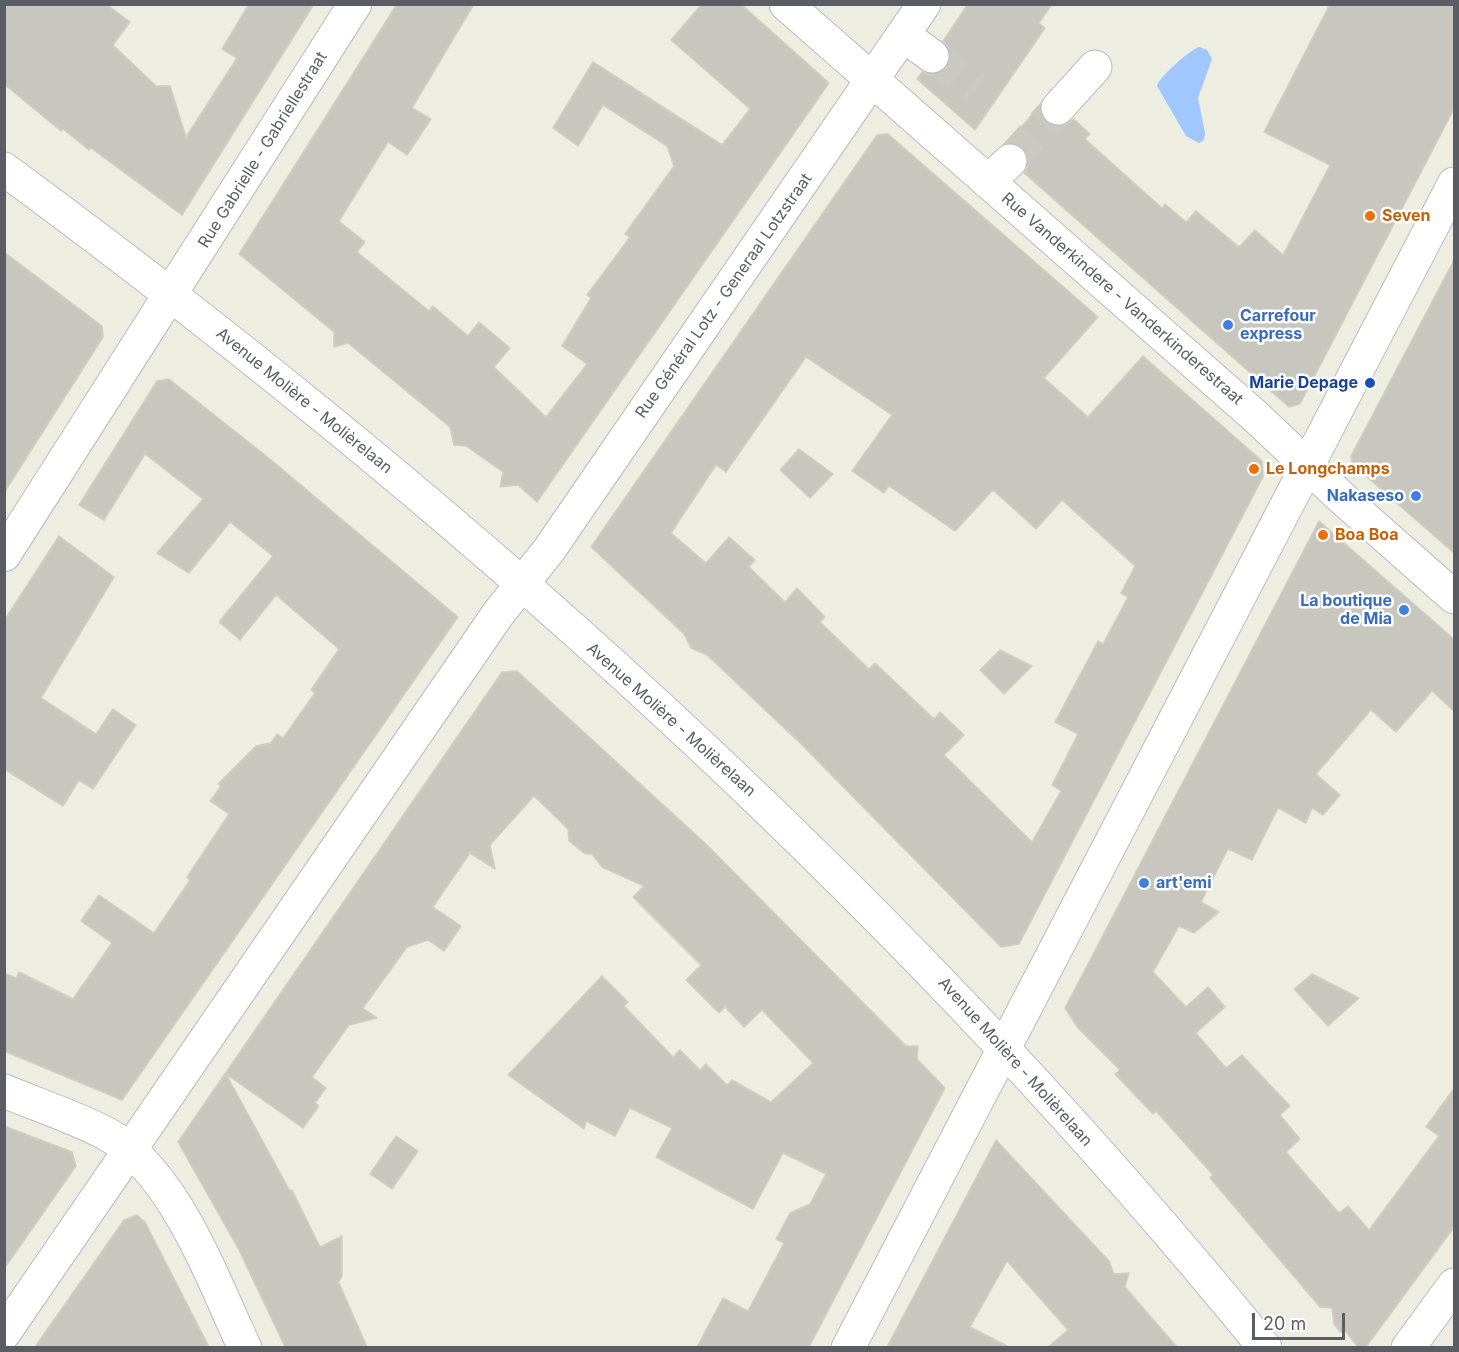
<!DOCTYPE html>
<meta charset="utf-8">
<style>
body{margin:0}
#map{position:relative;width:1459px;height:1352px;overflow:hidden;background:#eeede2;font-family:Inter,sans-serif}
canvas{display:block}
.frame{position:absolute;inset:0;border:6px solid #5a5d63;pointer-events:none}
.scale{position:absolute;left:1252px;top:1313px;width:93px;height:27px;box-sizing:border-box;border:3px solid #5a5d63;border-top:0;padding-left:8px;font-size:18px;line-height:21px;white-space:nowrap;color:#5a5d63;-webkit-text-stroke:4px #fff;paint-order:stroke}
</style>
<div id="map">
<canvas width="1459" height="1352"></canvas>
<div class="frame"></div>
<div class="scale">20 m</div>
</div>
<script>
const g = document.querySelector('canvas').getContext('2d');
g.lineJoin = 'round';
function fill(path, color) { g.fillStyle = color; g.fill(path, 'evenodd'); }
function strokePath(path, color, width, dash) { g.strokeStyle = color; g.lineWidth = width; g.lineCap = dash ? 'butt' : 'round'; g.setLineDash(dash || []); g.stroke(path); }
function drawText(font, color, halo, rows, align = 'center') {
  g.font = font + ' Inter,sans-serif'; g.lineWidth = 5; g.setLineDash([]); g.textBaseline = 'middle'; g.strokeStyle = halo; g.fillStyle = color; for (const [text, x, y, turn = 0] of rows) {
    g.save(); g.translate(x, y); g.rotate((+turn || 0) * Math.PI / 180); g.textAlign = isNaN(turn) ? turn : align; if (halo) g.strokeText(text, 0, 0); g.fillText(text, 0, 0); g.restore();
  }
}
fill(new Path2D(`
 M 1199,47 L 1207,50 L 1212,59 L 1198,98 L 1205,133 L 1204,140 L 1199,143 L 1186,136 L 1157,86 C 1159,77 1191,49 1199,47 Z`), '#a0c8ff');
const building = new Path2D(`
 M 4,4 L 106,4 L 130,22 L 113,45 L 156,86 L 170,86 L 186,137 L 237,58 L 222,49 L 249,4 L 314,4 L 182,215 L 91,148 L 89,150 L 63,129 L 61,131 L 4,84 Z
 M 397,4 L 474,4 L 412,108 L 431,119 L 407,155 L 388,142 L 339,221 L 365,242 L 357,252 L 429,311 L 433,306 L 468,336 L 479,322 L 510,348 L 494,367 L 546,417 L 587,364 L 562,346 L 591,298 L 587,295 L 630,237 L 625,234 L 674,166 L 667,146 L 603,105 L 578,146 L 553,128 L 593,62 L 722,145 L 750,109 L 671,40 L 702,4 L 741,4 L 829,83 L 537,502 L 518,485 L 500,487 L 503,472 L 466,446 L 454,445 L 450,427 L 348,343 L 334,347 L 334,332 L 239,254 Z
 M 968,4 L 1052,4 L 1039,23 L 1045,28 L 975,130 L 917,79 L 922,72 L 931,75 L 939,73 L 947,66 L 951,58 L 949,49 L 943,41 Z
 M 1330,4 L 1455,4 L 1455,107 L 1300,404 L 1289,407 L 1024,173 L 1028,166 L 1028,156 L 1023,148 L 1008,143 L 1040,105 L 1040,114 L 1045,121 L 1054,126 L 1064,126 L 1074,119 L 1090,134 L 1085,139 L 1162,208 L 1165,204 L 1186,222 L 1196,211 L 1239,247 L 1255,230 L 1283,255 L 1330,165 L 1264,132 Z
 M 888,134 L 1098,317 L 1044,378 L 1088,417 L 1143,356 L 1262,461 L 1263,477 L 1019,944 L 1001,947 L 800,743 L 707,655 L 691,648 L 684,634 L 591,547 L 877,135 ZM 806,357 L 892,415 L 852,471 L 884,493 L 889,486 L 955,531 L 993,490 L 1036,529 L 1062,500 L 1135,566 L 1121,593 L 1128,597 L 1103,644 L 1098,641 L 1055,722 L 1078,734 L 1052,785 L 1061,791 L 1032,842 L 944,755 L 964,735 L 940,712 L 934,719 L 875,663 L 869,669 L 820,622 L 825,617 L 797,588 L 785,602 L 749,567 L 755,560 L 729,537 L 706,563 L 671,533 L 716,465 L 726,472 Z
 M 4,252 L 102,326 L 103,337 L 4,493 Z
 M 1455,258 L 1455,554 L 1352,464 L 1351,456 Z
 M 169,379 L 270,459 L 458,617 L 122,1100 L 4,1051 L 4,973 L 16,978 L 19,972 L 73,999 L 112,943 L 81,921 L 99,895 L 154,933 L 190,880 L 187,877 L 229,814 L 210,801 L 221,786 L 218,784 L 256,746 L 271,743 L 277,734 L 283,738 L 315,693 L 311,690 L 339,649 L 276,595 L 240,640 L 219,622 L 273,556 L 230,522 L 189,573 L 157,553 L 203,499 L 145,454 L 104,520 L 79,505 L 157,381 Z
 M 799,449 L 833,474 L 810,498 L 780,470 Z
 M 1319,521 L 1455,640 L 1455,712 L 1432,691 L 1396,732 L 1371,710 L 1316,774 L 1340,795 L 1323,815 L 1312,808 L 1306,823 L 1278,808 L 1252,860 L 1228,849 L 1201,902 L 1219,912 L 1194,933 L 1179,926 L 1153,972 L 1186,1007 L 1208,987 L 1225,1007 L 1196,1033 L 1226,1068 L 1242,1055 L 1290,1106 L 1280,1115 L 1300,1139 L 1286,1152 L 1339,1213 L 1348,1206 L 1369,1230 L 1439,1136 L 1426,1127 L 1455,1087 L 1455,1226 L 1366,1347 L 1358,1347 L 1346,1332 L 1340,1332 L 1334,1324 L 1332,1308 L 1320,1307 L 1210,1178 L 1213,1175 L 1156,1111 L 1153,1114 L 1115,1074 L 1120,1070 L 1078,1028 L 1065,1008 Z
 M 59,536 L 114,577 L 41,698 L 96,734 L 113,709 L 136,725 L 93,789 L 79,780 L 63,806 L 4,769 L 4,621 Z
 M 1000,650 L 1032,666 L 1004,694 L 980,670 Z
 M 517,671 L 706,844 L 906,1046 L 918,1046 L 917,1059 L 945,1088 L 809,1347 L 697,1347 L 723,1298 L 748,1311 L 784,1243 L 776,1239 L 790,1213 L 810,1204 L 826,1174 L 783,1153 L 753,1209 L 656,1157 L 672,1128 L 630,1108 L 615,1136 L 586,1121 L 584,1129 L 508,1075 L 602,976 L 628,1002 L 624,1006 L 673,1057 L 680,1050 L 700,1070 L 706,1064 L 727,1085 L 732,1080 L 771,1102 L 813,1063 L 762,1010 L 744,1027 L 725,1007 L 719,1013 L 686,980 L 701,965 L 633,897 L 644,886 L 602,867 L 592,854 L 585,854 L 569,841 L 568,829 L 534,796 L 490,845 L 495,869 L 470,853 L 433,907 L 461,926 L 444,951 L 428,940 L 407,947 L 363,1008 L 377,1018 L 349,1025 L 312,1077 L 326,1088 L 315,1103 L 319,1106 L 303,1128 L 226,1074 L 290,1191 L 292,1190 L 320,1247 L 342,1236 L 342,1276 L 337,1284 L 339,1283 L 367,1347 L 285,1347 L 239,1250 L 178,1142 L 502,672 Z
 M 1312,974 L 1359,998 L 1328,1026 L 1294,989 Z
 M 4,1126 L 72,1152 L 76,1166 L 4,1269 Z
 M 396,1136 L 418,1151 L 392,1189 L 370,1174 Z
 M 996,1140 L 1109,1261 L 1114,1274 L 1129,1273 L 1125,1287 L 1177,1347 L 1048,1347 L 1068,1330 L 1007,1261 L 970,1327 L 1009,1347 L 887,1347 Z
 M 137,1215 L 145,1222 L 209,1347 L 35,1347 L 124,1220 Z`);
fill(building, '#c8c7bf');
strokePath(building, '#d2cfc0', 1.5);
strokePath(new Path2D(`
 M 932,56 L 976,88
 M 1010,161 L 1058,108`), '#c9c9c2', 33, [33, 16]);
const minor = new Path2D(`
 M 786,4 L 1255,416 L 1343,499 L 1454,597
 M 903,35 L 932,56
 M 1058,108 L 1095,67
 M 4,169 C 469,511 900,900 1265,1348
 M 988,182 L 1010,161
 M 4,555 L 355,4
 M 4,1091 C 38,1105 74,1117 105,1133 C 175,1170 212,1279 245,1348
 M 4,1333 L 498,614 L 549,550 L 924,4
 M 848,1348 L 1454,184
 M 1408,1348 L 1454,1285`);
strokePath(minor, '#babbc1', 35);
strokePath(minor, '#fff', 33);
for (const [x, y, r, color] of [
 [1370,216,6,"#e8710a"],
 [1228,325,6,"#3f7fe0"],
 [1370,383,6,"#1a4fb4"],
 [1254,469,6,"#e8710a"],
 [1416,496,6,"#3f7fe0"],
 [1323,535,6,"#e8710a"],
 [1404,610,6,"#3f7fe0"],
 [1144,883,6,"#3f7fe0"]
]) { const dot = new Path2D(); dot.arc(x, y, r, 0, 2 * Math.PI); g.fillStyle = color; g.fill(dot); strokePath(dot, '#fff', 2); }
drawText('16px', '#5a5d63', '#fff', [
 ["Rue Gabrielle - Gabriellestraat",263,150,-58],
 ["Rue Général Lotz - Generaal Lotzstraat",724,296,-55],
 ["Rue Vanderkindere - Vanderkinderestraat",1122,299,41],
 ["Avenue Molière - Molièrelaan",304,401,39],
 ["Avenue Molière - Molièrelaan",671,720,42],
 ["Avenue Molière - Molièrelaan",1015,1062,48]
]);
drawText('bold 16px', '#c56008', '#fff', [
 ["Seven",1382,216],
 ["Le Longchamps",1266,469],
 ["Boa Boa",1335,535]
], 'left');
drawText('bold 16px', '#366cbe', '#fff', [
 ["Carrefour",1240,316],
 ["express",1240,334],
 ["Nakaseso",1404,496,"right"],
 ["La boutique",1392,601,"right"],
 ["de Mia",1392,619,"right"],
 ["art'emi",1156,883]
], 'left');
drawText('bold 16px', '#164399', '#fff', [
 ["Marie Depage",1358,383]
], 'right');
</script>
